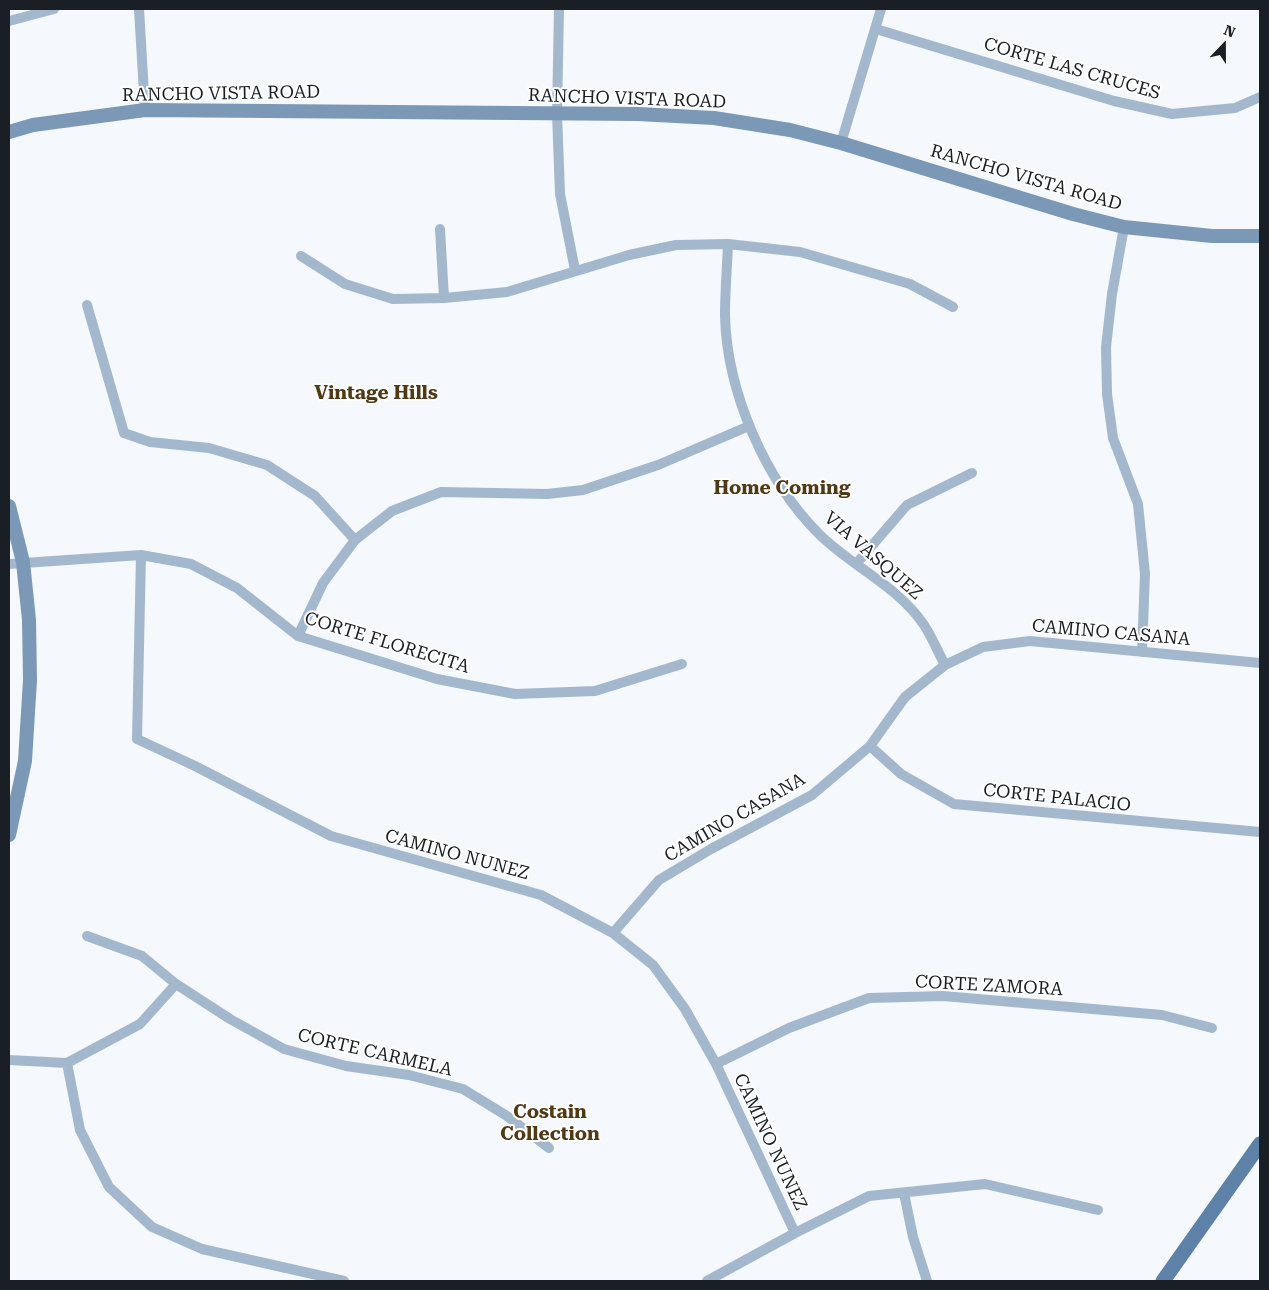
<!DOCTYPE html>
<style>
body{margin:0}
#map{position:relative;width:1269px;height:1290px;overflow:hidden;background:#f5f8fc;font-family:"Roboto Serif",serif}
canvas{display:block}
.frame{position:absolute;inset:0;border:10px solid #1a1f26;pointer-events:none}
.north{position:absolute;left:1199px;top:20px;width:50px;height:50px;-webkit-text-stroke:4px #fff;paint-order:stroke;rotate:22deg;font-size:14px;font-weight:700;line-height:20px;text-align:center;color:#1a1f26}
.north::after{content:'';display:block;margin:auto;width:18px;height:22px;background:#1a1f26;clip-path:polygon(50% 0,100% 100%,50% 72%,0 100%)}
</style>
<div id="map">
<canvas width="1269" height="1290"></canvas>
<div class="frame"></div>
<div class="north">N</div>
</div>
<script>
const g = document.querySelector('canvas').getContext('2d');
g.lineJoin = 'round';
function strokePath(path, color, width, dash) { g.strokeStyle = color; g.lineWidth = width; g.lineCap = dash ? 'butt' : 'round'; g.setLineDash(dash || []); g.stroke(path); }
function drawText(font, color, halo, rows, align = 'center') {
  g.font = font + ' "Roboto Serif",serif'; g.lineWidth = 4; g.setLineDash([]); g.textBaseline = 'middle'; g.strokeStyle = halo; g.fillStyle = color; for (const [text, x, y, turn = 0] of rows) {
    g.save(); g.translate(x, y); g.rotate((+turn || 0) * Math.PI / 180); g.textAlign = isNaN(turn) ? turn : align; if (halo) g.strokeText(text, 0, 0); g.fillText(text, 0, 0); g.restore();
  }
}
strokePath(new Path2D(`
 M 139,9 L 145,110
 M 559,9 L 557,114 L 560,194 L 575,270
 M 9,21 L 54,9
 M 876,29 L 1114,101 L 1172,114 L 1235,108 L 1260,97
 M 841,143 L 881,9
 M 1124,227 L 1112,294 L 1106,347 L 1107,394 L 1113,438 L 1138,504 L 1145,574 L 1142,652
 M 440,229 L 444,298
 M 728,244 C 727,268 725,292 725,316 C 727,392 765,480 819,534 C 851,566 898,586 924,625 C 932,637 938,652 945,665
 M 301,256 L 345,284 L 393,299 L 444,298 L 507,292 L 629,255 L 676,245 L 728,244 L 800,252 L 910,284 L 953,307
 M 87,305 L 124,433 L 150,442 L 209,448 L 267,465 L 315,496 L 355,540
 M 141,555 L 137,739 L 195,766 L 331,836 L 541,895 L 613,933 L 653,965 L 685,1009 L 716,1064 L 795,1233
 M 9,564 L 141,555 L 191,564 L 237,588 L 298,636 L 437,679 L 515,694 L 595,691 L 682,664
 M 856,564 L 907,505 L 972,473
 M 298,636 L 323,583 L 355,540 L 392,511 L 441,492 L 547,494 L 583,490 L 658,465 L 749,426
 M 870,746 L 901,774 L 954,804 L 1260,832
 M 613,933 L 659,880 L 711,849 L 812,795 L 870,746 L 905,697 L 945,665 L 983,647 L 1030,641 L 1260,663
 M 87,936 L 142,956 L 176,984 L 230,1019 L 284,1049 L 346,1066 L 409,1075 L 463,1089 L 507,1116 L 549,1148
 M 9,1060 L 67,1063 L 140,1024 L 176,984
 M 67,1063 L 80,1130 L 109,1187 L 152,1227 L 202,1249 L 344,1281
 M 716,1064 L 789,1028 L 869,998 L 943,996 L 1162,1015 L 1212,1028
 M 904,1193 L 913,1237 L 927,1281
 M 707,1281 L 795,1233 L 869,1196 L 985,1184 L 1098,1210`), '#a4b8cd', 10);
strokePath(new Path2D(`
 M 9,132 L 33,125 L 145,110 L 638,114 L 714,118 L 790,130 L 841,143 L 1073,214 L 1124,227 L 1212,236 L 1260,236
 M 9,506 L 23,562 L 29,620 L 30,680 L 25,761 L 9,835`), '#7b98b7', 14);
strokePath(new Path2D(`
 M 1163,1281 L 1260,1144`), '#5e81a7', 15);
drawText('18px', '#1a1f26', '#fff', [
 ["CORTE LAS CRUCES",1072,69,16],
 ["RANCHO VISTA ROAD",221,94,-1],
 ["RANCHO VISTA ROAD",627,99,2],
 ["RANCHO VISTA ROAD",1026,178,16],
 ["VIA VASQUEZ",873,556,41],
 ["CAMINO CASANA",1111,633,5],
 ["CORTE FLORECITA",387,643,17],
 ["CORTE PALACIO",1057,798,6],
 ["CAMINO CASANA",735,818,-30],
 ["CAMINO NUNEZ",457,855,15],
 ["CORTE ZAMORA",989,986,3],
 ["CORTE CARMELA",375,1053,13],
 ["CAMINO NUNEZ",770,1142,65]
]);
drawText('bold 19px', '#4f3a15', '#fff', [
 ["Vintage Hills",376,393],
 ["Home Coming",782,488],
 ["Costain",550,1112],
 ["Collection",550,1134]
]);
</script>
